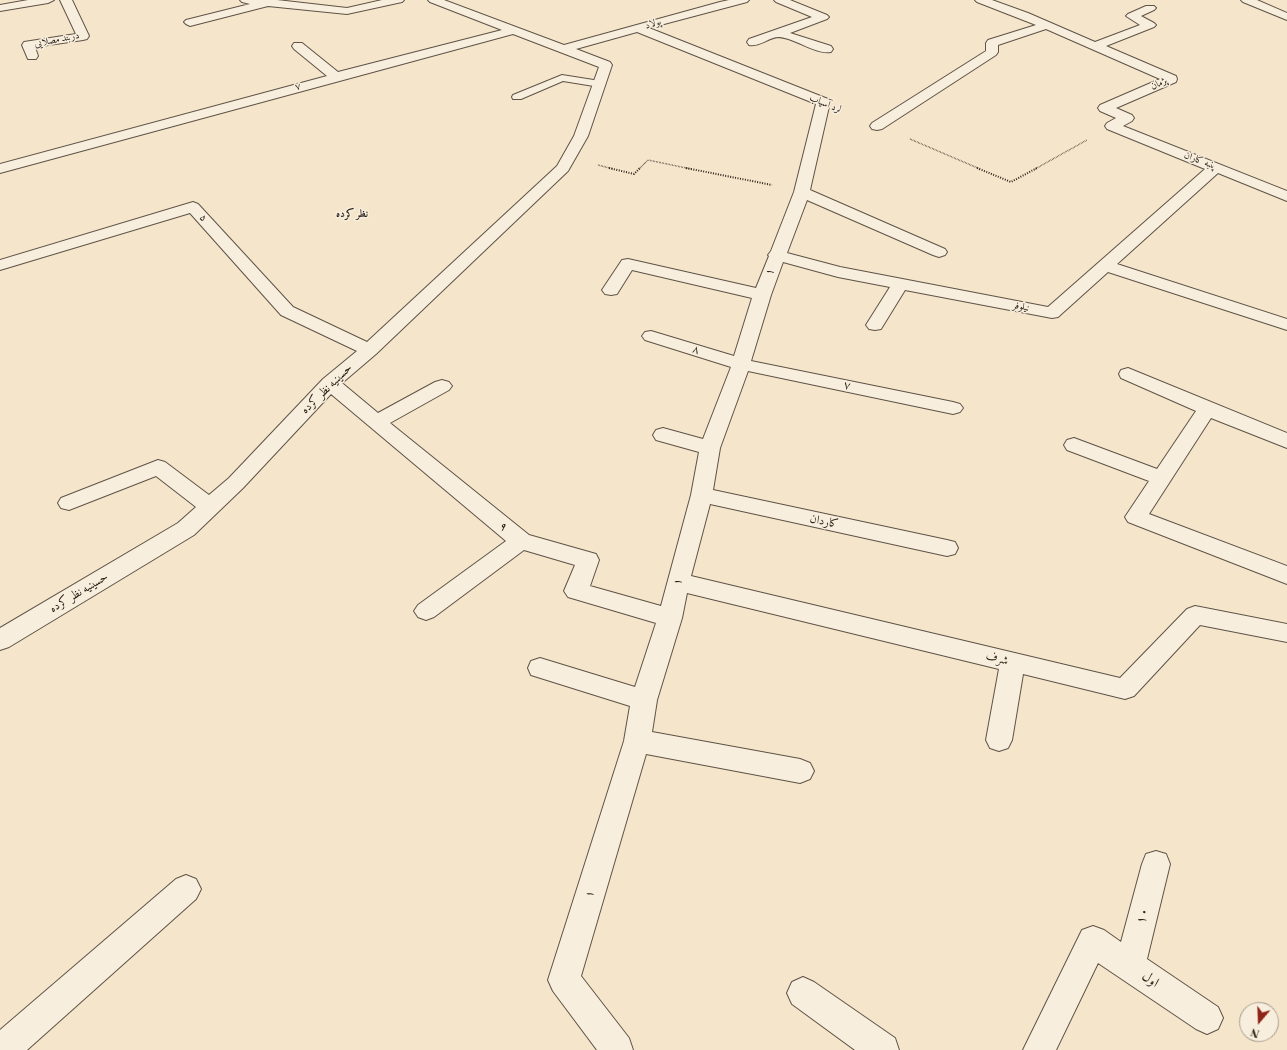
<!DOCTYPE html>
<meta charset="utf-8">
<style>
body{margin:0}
#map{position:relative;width:1287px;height:1050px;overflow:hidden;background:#f5e5cb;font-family:"Libre Bodoni",serif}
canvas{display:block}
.north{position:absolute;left:1239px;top:1002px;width:40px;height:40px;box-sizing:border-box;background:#f8eedd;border:1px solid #a69c8f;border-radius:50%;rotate:199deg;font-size:11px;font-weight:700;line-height:16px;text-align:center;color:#2c221a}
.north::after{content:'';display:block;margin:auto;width:14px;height:18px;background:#8f2418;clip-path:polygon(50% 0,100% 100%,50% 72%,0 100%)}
</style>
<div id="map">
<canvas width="1287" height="1050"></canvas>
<div class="north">N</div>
</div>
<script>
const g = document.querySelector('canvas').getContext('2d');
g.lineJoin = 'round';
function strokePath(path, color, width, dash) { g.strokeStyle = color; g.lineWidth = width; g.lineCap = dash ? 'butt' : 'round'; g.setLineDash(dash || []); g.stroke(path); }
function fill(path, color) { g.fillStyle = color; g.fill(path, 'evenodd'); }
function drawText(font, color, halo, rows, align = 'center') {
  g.font = font + ' "Libre Bodoni",Amiri,serif'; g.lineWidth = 3; g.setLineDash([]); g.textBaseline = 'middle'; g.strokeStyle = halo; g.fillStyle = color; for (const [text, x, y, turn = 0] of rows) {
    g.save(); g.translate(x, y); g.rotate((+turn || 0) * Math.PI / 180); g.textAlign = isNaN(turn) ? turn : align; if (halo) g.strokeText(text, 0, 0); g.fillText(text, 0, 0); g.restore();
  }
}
const lane = new Path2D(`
 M 562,75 L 600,81 L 605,84 L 600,87 L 563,81 L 521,99 L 513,99 L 512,97 L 513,95 Z`);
const street = new Path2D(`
 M 28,0 L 54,0 L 48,3 L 0,11 L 0,5 Z
 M 60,0 L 72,0 L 89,36 L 87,39 L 83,40 L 35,47 L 38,56 L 36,59 L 28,59 L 22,45 L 24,42 L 76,34 Z
 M 240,0 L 277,0 L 347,8 L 382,0 L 404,0 L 402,2 L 347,14 L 268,6 L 190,26 L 186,24 L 184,22 L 186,20 L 250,4 L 242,2 Z
 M 428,0 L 444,0 L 564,45 L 720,2 L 729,0 L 749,0 L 747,2 L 649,28 L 828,99 L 830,102 L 810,190 L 945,249 L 947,252 L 945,255 L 939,257 L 933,255 L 807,200 L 787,253 L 840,267 L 1048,307 L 1205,169 L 1107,129 L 1105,126 L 1107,123 L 1116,118 L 1100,111 L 1098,108 L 1100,105 L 1160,79 L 1046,29 L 998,45 L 998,52 L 996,55 L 882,129 L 877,130 L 872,129 L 870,126 L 872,123 L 986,51 L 986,43 L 988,40 L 1036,25 L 977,2 L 975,0 L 992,0 L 1028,13 L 1095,42 L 1140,25 L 1126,16 L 1128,14 L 1146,6 L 1154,6 L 1156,8 L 1154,10 L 1141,16 L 1154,23 L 1156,25 L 1154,27 L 1106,46 L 1176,76 L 1177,79 L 1176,82 L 1116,108 L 1132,115 L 1134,118 L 1132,121 L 1123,126 L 1287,191 L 1287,201 L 1218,173 L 1117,264 L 1287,319 L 1287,330 L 1108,272 L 1058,317 L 1052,318 L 905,290 L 881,329 L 875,330 L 869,329 L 866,325 L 890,287 L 838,277 L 783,262 L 771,295 L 751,361 L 953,402 L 960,404 L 963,408 L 960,412 L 953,414 L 748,371 L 720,448 L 713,490 L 947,540 L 955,542 L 958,548 L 955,554 L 947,556 L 710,504 L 691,576 L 1120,678 L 1187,609 L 1195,606 L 1287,624 L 1287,642 L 1200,625 L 1134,696 L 1125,699 L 1023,674 L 1012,740 L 1008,748 L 999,751 L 990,748 L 986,740 L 999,669 L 687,593 L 682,618 L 657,700 L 652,732 L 800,759 L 810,763 L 814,771 L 810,779 L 800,783 L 646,754 L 581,976 L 629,1038 L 633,1050 L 597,1050 L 553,991 L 548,980 L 624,741 L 630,706 L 531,675 L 528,668 L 531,661 L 540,658 L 635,687 L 656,623 L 568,597 L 564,591 L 575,565 L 524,550 L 434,617 L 426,620 L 418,617 L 414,611 L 418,605 L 506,541 L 331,394 L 243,488 L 194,535 L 9,647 L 0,650 L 0,628 L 178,523 L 196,507 L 156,476 L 69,510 L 61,508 L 58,503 L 61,498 L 158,460 L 165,462 L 209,495 L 229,478 L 323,379 L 357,351 L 281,315 L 190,213 L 0,270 L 0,260 L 193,202 L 198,204 L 293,307 L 367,342 L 557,166 L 574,136 L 599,67 L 513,34 L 0,173 L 0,164 L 327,76 L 294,49 L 292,46 L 294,43 L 302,43 L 338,72 L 502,30 L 430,2 ZM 637,32 L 816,104 L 794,192 L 771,251 L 768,255 L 769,256 L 756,288 L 628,259 L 622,260 L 602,290 L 605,294 L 611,295 L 617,294 L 632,270 L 752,298 L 734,356 L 651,331 L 645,332 L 642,336 L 645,340 L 731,367 L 703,439 L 663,428 L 656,430 L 653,435 L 656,440 L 699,452 L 691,495 L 661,606 L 590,586 L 599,560 L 596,554 L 529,535 L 390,423 L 449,390 L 452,386 L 449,382 L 442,380 L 435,382 L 378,413 L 342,383 L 376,354 L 568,171 L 588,136 L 612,65 L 610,62 L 576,49 Z
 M 774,0 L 790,0 L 827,15 L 829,17 L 827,19 L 790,33 L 831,46 L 833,49 L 831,52 C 816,55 795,38 779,37 C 769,37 760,47 749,45 L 747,42 L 749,39 L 812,17 L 776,2 Z
 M 1241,0 L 1257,0 L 1287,13 L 1287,20 L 1243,2 Z
 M 1128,368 L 1287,433 L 1287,448 L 1211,418 L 1149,514 L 1287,566 L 1287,584 L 1128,522 L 1125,517 L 1149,481 L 1067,450 L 1064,445 L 1067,440 L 1074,438 L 1157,469 L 1196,411 L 1121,378 L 1119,374 L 1121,370 Z
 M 1156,851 L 1166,854 L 1170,864 L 1147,959 L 1218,1007 L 1223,1018 L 1218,1029 L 1207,1034 L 1196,1029 L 1098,963 L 1056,1050 L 1023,1050 L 1082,930 L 1093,926 L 1104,930 L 1121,942 L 1142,864 L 1146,854 Z
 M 186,875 L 196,879 L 201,889 L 196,899 L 27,1050 L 0,1050 L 0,1030 L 176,879 Z
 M 803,977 L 814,982 L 895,1038 L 899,1050 L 855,1050 L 792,1004 L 787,993 L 792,982 Z`);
strokePath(lane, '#5e5346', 2);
strokePath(street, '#5e5346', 2);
strokePath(new Path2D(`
 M 910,139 L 980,169
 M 598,165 L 613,169
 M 639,169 L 648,160 L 691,169
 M 1035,169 L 1087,140`), '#2c221a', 1.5, [0.5, 1]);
strokePath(new Path2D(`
 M 609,168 L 634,174 L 640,168
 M 686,168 L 772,185
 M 977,168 L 1011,182 L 1037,168`), '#2c221a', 2, [1, 1.5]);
fill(lane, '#f8eedd');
fill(street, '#f8eedd');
drawText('10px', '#2c221a', '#f8eedd', [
 ["پولاد",653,24,-17],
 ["دربند مصلایی",57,40,-11],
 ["پژمان",1159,84,-26],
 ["۷",298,87,-15],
 ["لرد آسیاب",825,104,23],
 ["پنبه کاران",1200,161,21],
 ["۵",203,218,48],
 ["نیلوفر",1021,307,11]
]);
drawText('bold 11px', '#2c221a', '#f8eedd', [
 ["نظر کرده",352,214]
]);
drawText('12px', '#2c221a', '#f8eedd', [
 ["۱",770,272,-70],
 ["۸",696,350,17],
 ["۷",847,386,12],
 ["حسینیه نظر کرده",327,389,-44],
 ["کاردان",824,522,12],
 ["۹",503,527,40],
 ["۱",678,582,-76],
 ["حسینیه نظر کرده",79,593,-31],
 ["شرف",997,659,14],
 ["۱",590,894,-73]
]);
drawText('14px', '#2c221a', '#f8eedd', [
 ["۱۰",1143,916,-76],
 ["اول",1150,980,34]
]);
</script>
